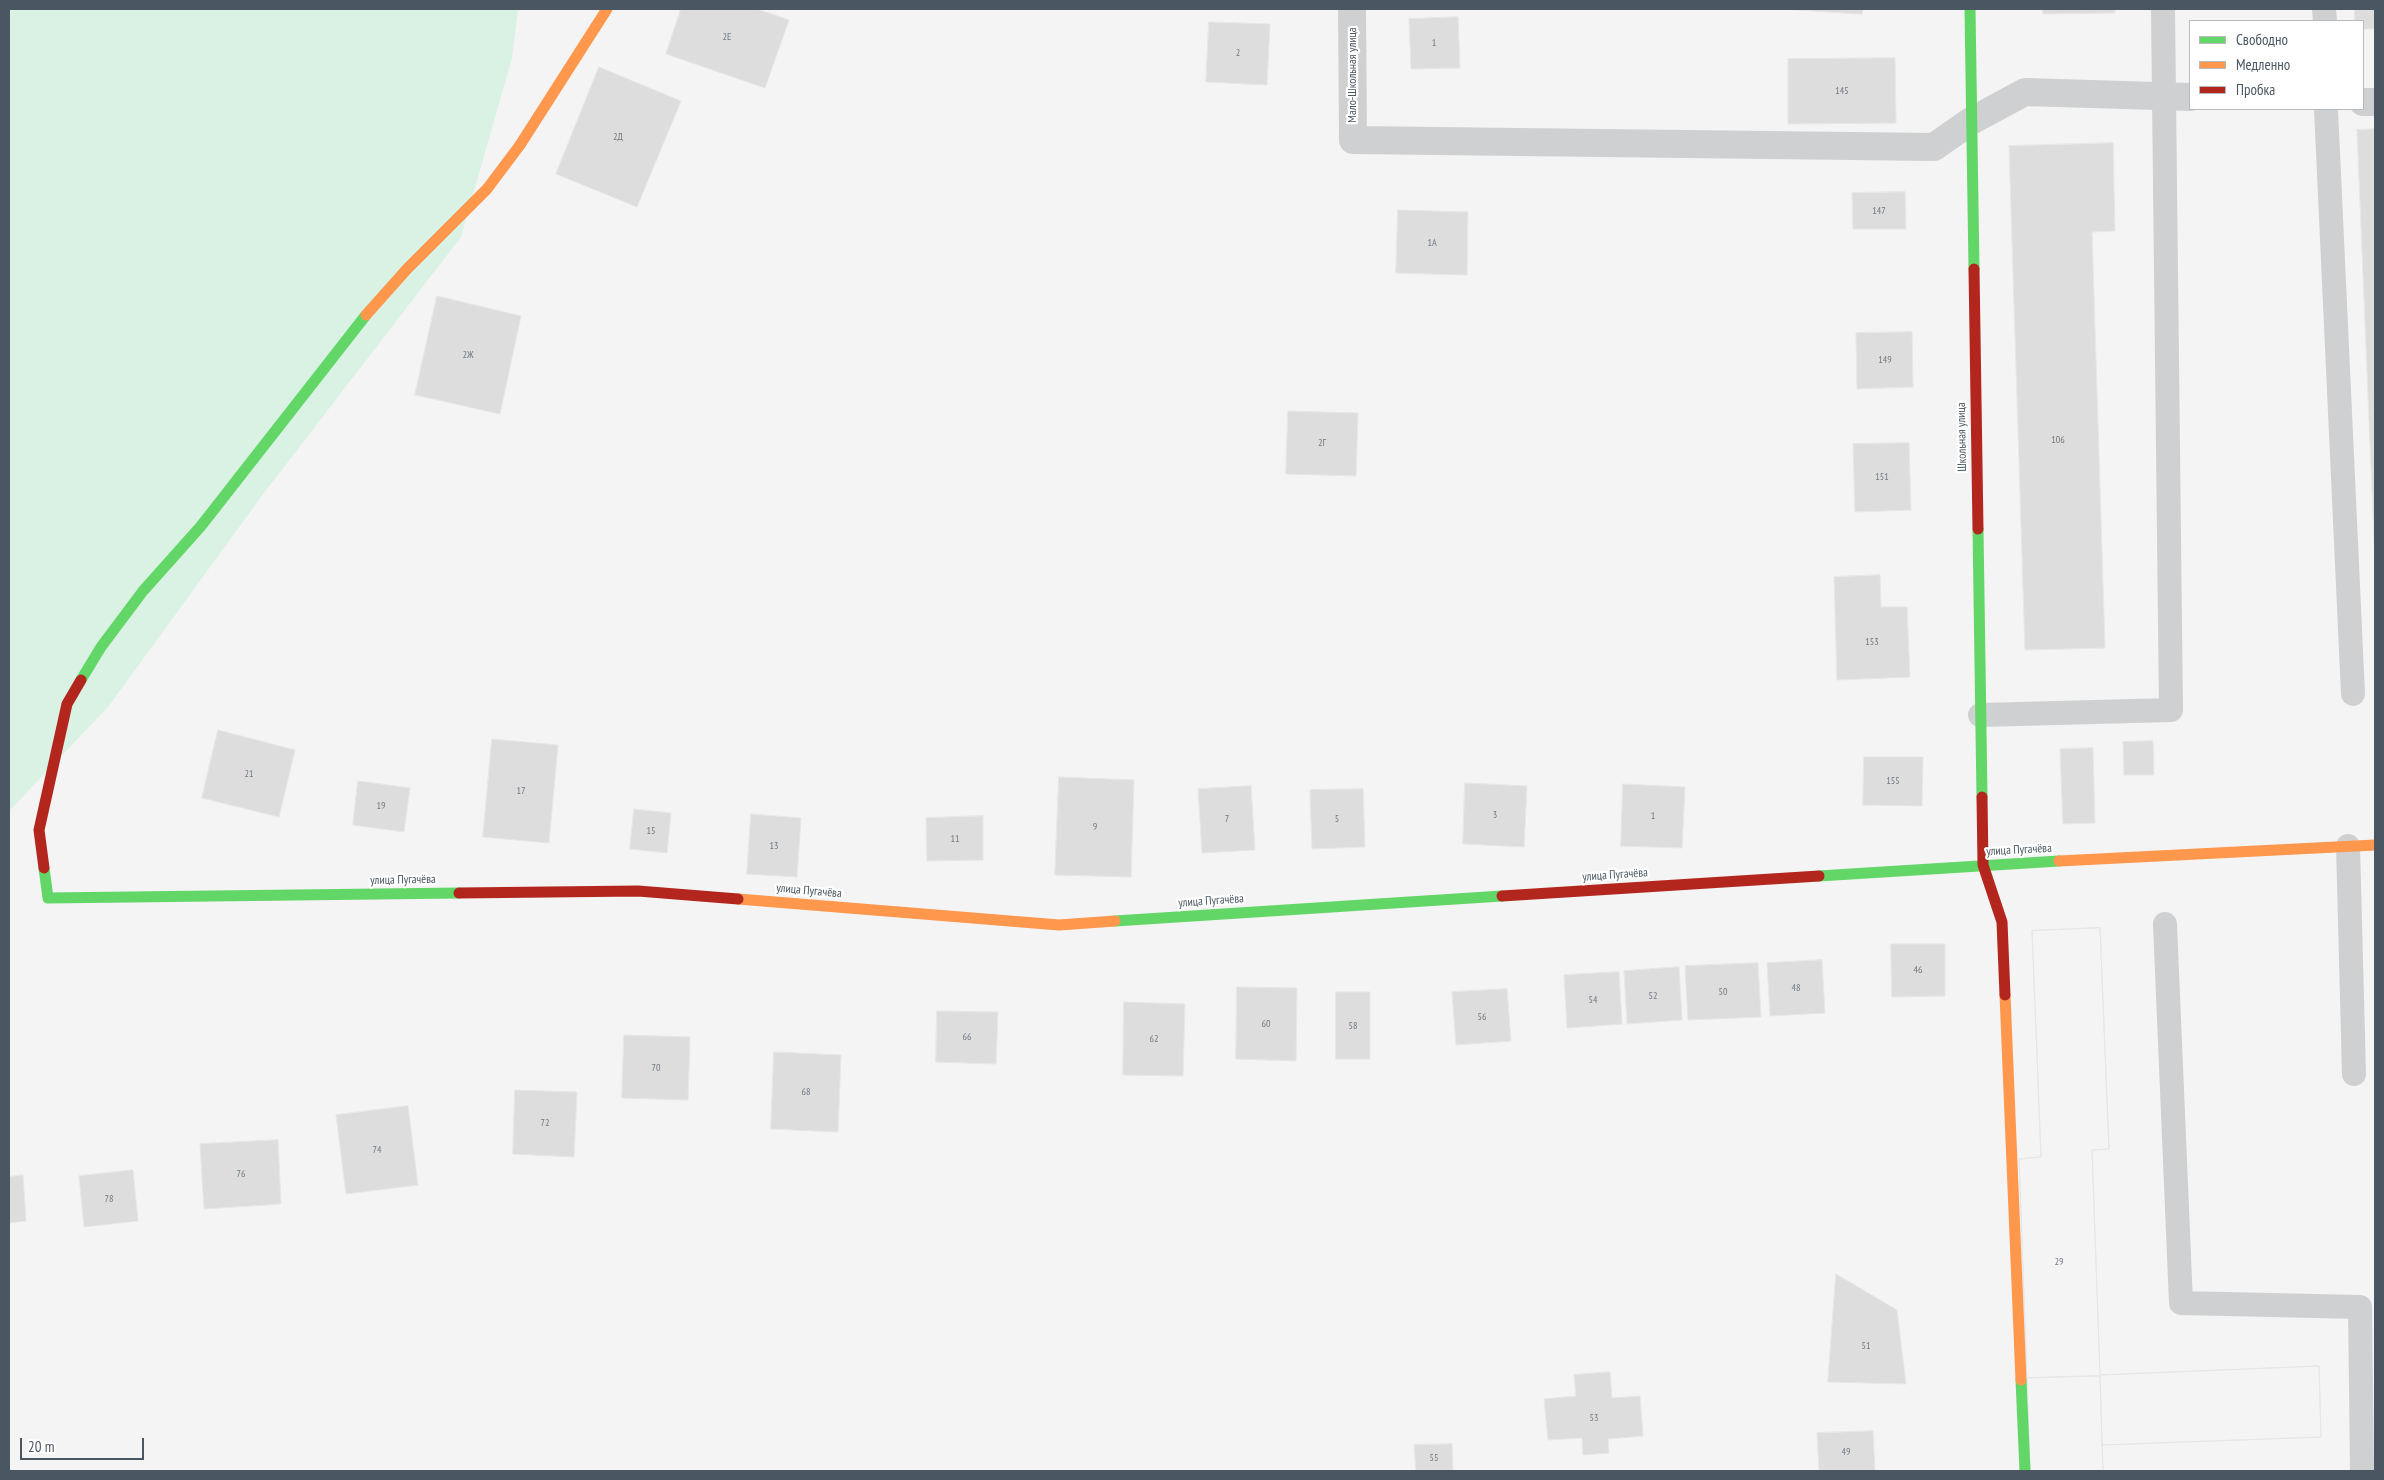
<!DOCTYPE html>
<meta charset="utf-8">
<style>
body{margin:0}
#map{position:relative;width:2384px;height:1480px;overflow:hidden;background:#f4f4f4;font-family:"PT Sans Narrow",sans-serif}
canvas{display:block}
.frame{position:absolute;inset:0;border:10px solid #4a5661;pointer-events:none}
.legend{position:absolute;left:2189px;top:20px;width:175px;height:90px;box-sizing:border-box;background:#fff;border:1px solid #b7bbc0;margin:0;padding:6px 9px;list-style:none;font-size:15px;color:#4a5661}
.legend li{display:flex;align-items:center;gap:10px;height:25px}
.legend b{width:25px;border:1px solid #b7bbc0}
.scale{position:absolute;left:20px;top:1438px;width:124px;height:22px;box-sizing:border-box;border:2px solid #4a5661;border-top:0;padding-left:6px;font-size:15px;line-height:18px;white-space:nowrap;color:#4a5661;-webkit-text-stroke:4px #fff;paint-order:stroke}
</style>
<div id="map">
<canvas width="2384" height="1480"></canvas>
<div class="frame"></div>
<ul class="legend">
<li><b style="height:6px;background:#63d668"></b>Свободно</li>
<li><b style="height:6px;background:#ff974d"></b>Медленно</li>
<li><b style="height:6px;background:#b3261e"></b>Пробка</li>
</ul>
<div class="scale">20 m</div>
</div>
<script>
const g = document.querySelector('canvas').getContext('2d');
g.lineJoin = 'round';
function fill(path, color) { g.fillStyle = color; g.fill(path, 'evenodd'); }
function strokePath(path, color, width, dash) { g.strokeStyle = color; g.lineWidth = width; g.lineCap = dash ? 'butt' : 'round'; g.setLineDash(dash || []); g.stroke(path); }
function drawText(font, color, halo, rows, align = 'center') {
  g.font = font + ' "PT Sans Narrow",sans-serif'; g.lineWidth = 4.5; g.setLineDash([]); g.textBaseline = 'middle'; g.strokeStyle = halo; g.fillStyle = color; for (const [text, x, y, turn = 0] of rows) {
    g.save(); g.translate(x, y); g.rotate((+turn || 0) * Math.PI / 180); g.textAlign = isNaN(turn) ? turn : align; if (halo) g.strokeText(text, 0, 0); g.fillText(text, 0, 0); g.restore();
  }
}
fill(new Path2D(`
 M 9,9 L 518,9 L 512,58 L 461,237 L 264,493 L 108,707 L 9,811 Z`), '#d9f2e3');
const building = new Path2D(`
 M 681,9 L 757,9 L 789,20 L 765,88 L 666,54 Z
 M 1782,9 L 1863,9 L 1862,14 Z
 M 2043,9 L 2115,9 L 2115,13 L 2043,14 Z
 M 2355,9 L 2375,9 L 2375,29 L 2363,29 L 2363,21 L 2355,21 Z
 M 1458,17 L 1460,68 L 1411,69 L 1409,19 Z
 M 1209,22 L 1270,24 L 1267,85 L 1206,82 Z
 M 1895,58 L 1896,123 L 1788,124 L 1788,59 Z
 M 599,67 L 681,101 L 637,207 L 556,174 Z
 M 2375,129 L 2375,564 L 2357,130 Z
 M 2113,143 L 2115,231 L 2092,232 L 2105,648 L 2025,650 L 2009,146 Z
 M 1905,192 L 1906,229 L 1853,229 L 1852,193 Z
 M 1398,210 L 1468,212 L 1467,275 L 1396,273 Z
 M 437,296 L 521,316 L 500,414 L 415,395 Z
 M 1912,332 L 1913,387 L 1857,389 L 1856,333 Z
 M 1288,411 L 1358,413 L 1356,476 L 1286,474 Z
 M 1909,443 L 1911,510 L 1855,512 L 1853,444 Z
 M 1880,575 L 1881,607 L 1907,607 L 1910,677 L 1837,680 L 1834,577 Z
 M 218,730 L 295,750 L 279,817 L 202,798 Z
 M 492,739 L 558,745 L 549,843 L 483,837 Z
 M 2153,741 L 2154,775 L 2124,775 L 2123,742 Z
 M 2093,748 L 2095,823 L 2063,824 L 2060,749 Z
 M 1864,757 L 1923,757 L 1922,806 L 1863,805 Z
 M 1059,777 L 1134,780 L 1131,877 L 1055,875 Z
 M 358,781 L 410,788 L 404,832 L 353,825 Z
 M 1465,783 L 1527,786 L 1524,847 L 1463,844 Z
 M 1623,784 L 1685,787 L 1682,848 L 1621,846 Z
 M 1251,786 L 1255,850 L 1202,853 L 1198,789 Z
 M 1363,789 L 1365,847 L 1312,849 L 1310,790 Z
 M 634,809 L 671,813 L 667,853 L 630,849 Z
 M 751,814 L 801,818 L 797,877 L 747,874 Z
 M 983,816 L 983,860 L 927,861 L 926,818 Z
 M 2100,928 L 2109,1149 L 2092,1150 L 2100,1375 L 2319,1366 L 2321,1437 L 2102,1445 L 2100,1376 L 2027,1378 L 2019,1159 L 2041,1157 L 2032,931 Z
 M 2100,928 L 2109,1149 L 2092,1150 L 2100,1375 L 2319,1366 L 2321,1437 L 2102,1445 L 2103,1471 L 2030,1471 L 2019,1159 L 2041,1157 L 2032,931 Z
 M 1891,944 L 1945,944 L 1945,996 L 1892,997 Z
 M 1822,960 L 1825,1013 L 1770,1016 L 1767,963 Z
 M 1758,963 L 1761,1017 L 1688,1020 L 1685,966 Z
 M 1679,967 L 1682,1020 L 1627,1024 L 1624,971 Z
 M 1619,972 L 1622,1024 L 1567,1028 L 1564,975 Z
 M 1237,987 L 1297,988 L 1296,1061 L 1236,1059 Z
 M 1507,989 L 1511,1041 L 1456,1045 L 1452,992 Z
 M 1336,992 L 1370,992 L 1370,1059 L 1336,1059 Z
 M 1124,1002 L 1185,1004 L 1183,1076 L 1123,1075 Z
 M 937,1011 L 998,1012 L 996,1064 L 936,1062 Z
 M 624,1035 L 690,1037 L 688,1100 L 622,1098 Z
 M 774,1052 L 841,1055 L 838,1132 L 771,1129 Z
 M 515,1090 L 577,1092 L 574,1157 L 513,1154 Z
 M 408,1106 L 418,1185 L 346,1194 L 336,1115 Z
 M 278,1140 L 281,1204 L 204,1209 L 200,1144 Z
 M 133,1170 L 138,1221 L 84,1227 L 79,1176 Z
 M 23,1175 L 26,1221 L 9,1223 L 9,1177 Z
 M 1836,1274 L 1897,1310 L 1906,1384 L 1828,1382 Z
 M 1610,1372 L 1612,1398 L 1640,1396 L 1643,1436 L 1608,1439 L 1609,1453 L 1583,1455 L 1582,1438 L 1548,1440 L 1544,1399 L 1576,1396 L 1574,1375 Z
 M 2100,1376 L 2103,1471 L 2030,1471 L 2027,1378 Z
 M 1873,1431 L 1875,1471 L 1819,1471 L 1817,1433 Z
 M 1452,1444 L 1453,1471 L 1416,1471 L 1414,1445 Z`);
fill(building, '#ddddde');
strokePath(building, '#e5e6e7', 1);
strokePath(new Path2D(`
 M 2324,9 L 2325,21
 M 2326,109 L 2353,694
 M 1980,715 L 2171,710 L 2163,9
 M 2348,846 L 2354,1074
 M 2165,924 L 2181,1303 L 2360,1307 L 2362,1471`), '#ced0d2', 24);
strokePath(new Path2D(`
 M 1352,9 L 1353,140 L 1934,147 L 1971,121 L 2025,92 L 2190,97
 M 2363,102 L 2375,102`), '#ced0d2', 28);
strokePath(new Path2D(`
 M 1970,9 L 1974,269
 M 1978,529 L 1982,797
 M 81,680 L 101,647 L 143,591 L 201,526 L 366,315
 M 44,868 L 48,898 L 459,893
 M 1819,876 L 2059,861
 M 1115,921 L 1502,896
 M 2021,1380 L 2025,1471`), '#63d668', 11);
strokePath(new Path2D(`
 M 366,315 L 407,269 L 487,189 L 520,145 L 607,9
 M 2059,861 L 2375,845
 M 738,899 L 1059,925 L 1115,921
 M 2005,995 L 2021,1380`), '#ff974d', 11);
strokePath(new Path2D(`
 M 1974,269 L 1978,529
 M 1982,797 L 1983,865 L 2002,922 L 2005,995
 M 44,868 L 39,830 L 67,704 L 81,680
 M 459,893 L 638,891 L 738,899
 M 1502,896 L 1819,876`), '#b3261e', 11);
drawText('10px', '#707881', null, [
 ["2Е",727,37],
 ["1",1434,43],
 ["2",1238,53],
 ["145",1842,91],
 ["2Д",618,137],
 ["147",1879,211],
 ["1А",1432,243],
 ["2Ж",468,355],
 ["149",1885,360],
 ["106",2058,440],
 ["2Г",1322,443],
 ["151",1882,477],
 ["153",1872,642],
 ["21",249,774],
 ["155",1893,781],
 ["17",521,791],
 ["19",381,806],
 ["3",1495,815],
 ["1",1653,816],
 ["7",1227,819],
 ["5",1337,819],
 ["9",1095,827],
 ["15",651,831],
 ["11",955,839],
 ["13",774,846],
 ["46",1918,970],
 ["48",1796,988],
 ["50",1723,992],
 ["52",1653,996],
 ["54",1593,1000],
 ["56",1482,1017],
 ["60",1266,1024],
 ["58",1353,1026],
 ["66",967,1037],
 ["62",1154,1039],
 ["70",656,1068],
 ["68",806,1092],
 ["72",545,1123],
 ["74",377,1150],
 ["76",241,1174],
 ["78",109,1199],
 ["29",2059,1262],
 ["51",1866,1346],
 ["53",1594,1418],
 ["49",1846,1452],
 ["55",1434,1458]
]);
drawText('12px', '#4a5661', '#fff', [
 ["Мало-Школьная улица",1353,75,-90],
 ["Школьная улица",1962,437,-91],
 ["улица Пугачёва",2019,850,-3],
 ["улица Пугачёва",1615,875,-4],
 ["улица Пугачёва",403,880,-1],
 ["улица Пугачёва",809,891,5],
 ["улица Пугачёва",1211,901,-4]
]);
</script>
